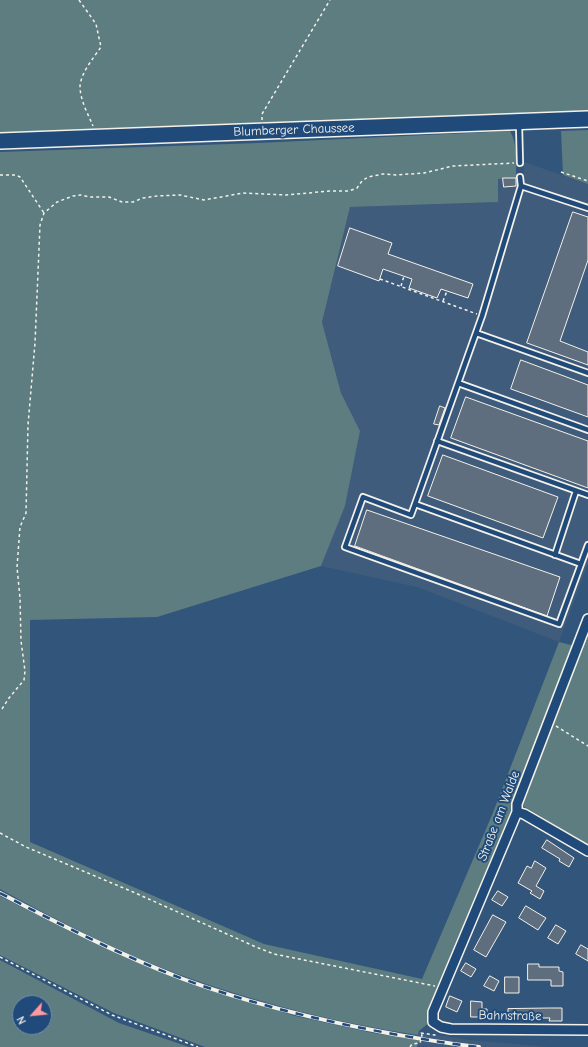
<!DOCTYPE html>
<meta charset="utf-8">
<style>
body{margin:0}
#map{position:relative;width:588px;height:1047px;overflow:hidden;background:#32557b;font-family:"Comic Neue",sans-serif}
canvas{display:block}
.north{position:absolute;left:12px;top:995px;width:40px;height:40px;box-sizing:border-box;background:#1f4a7a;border:1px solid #748da6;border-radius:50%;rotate:243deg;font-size:11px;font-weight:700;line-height:16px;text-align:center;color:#f4f1e8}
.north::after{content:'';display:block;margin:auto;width:14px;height:18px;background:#ff9aa2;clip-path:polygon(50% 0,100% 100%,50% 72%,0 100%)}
</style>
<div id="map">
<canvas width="588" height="1047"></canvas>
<div class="north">N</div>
</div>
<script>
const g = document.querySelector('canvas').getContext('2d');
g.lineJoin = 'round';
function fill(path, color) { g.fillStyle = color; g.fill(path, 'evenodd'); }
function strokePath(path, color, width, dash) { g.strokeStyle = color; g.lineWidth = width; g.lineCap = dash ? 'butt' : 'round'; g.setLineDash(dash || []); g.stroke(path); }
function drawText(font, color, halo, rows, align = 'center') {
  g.font = font + ' "Comic Neue",sans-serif'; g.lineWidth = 4; g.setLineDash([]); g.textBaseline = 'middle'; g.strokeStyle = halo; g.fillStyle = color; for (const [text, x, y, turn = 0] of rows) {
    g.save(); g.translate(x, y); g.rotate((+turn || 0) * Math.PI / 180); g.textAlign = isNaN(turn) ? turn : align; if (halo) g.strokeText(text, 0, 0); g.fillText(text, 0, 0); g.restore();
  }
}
fill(new Path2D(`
 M 524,162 L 588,184 L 588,563 L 559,642 L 417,587 L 321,566 L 345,506 L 360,431 L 341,393 L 322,322 L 350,207 L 498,202 L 498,179 L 524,177 Z
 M 0,871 L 418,1032 L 470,1040 L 549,1047 L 429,1047 L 414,1045 L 413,1047 L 355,1047 L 0,915 Z`), '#3f5c7c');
fill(new Path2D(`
 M 0,0 L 588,0 L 588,112 L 0,136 Z
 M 588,130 L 588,184 L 563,175 L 561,131 Z
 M 510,131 C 518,144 516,163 516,178 L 498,179 L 498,202 L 350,207 L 322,322 L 341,393 L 360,431 L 345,506 L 321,566 L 157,617 L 30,620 L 30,842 L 264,944 L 422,979 L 492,815 L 559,642 L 575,646 L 516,805 L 430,1022 L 419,1031 L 418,1035 C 338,1023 262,1004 186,977 C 122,954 60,922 0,889 L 0,152 L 258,143 Z
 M 588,629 L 588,845 L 523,806 Z
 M 0,896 L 92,942 L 183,981 L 295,1016 L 373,1033 L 419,1040 L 417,1047 L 205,1047 L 114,1013 L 0,955 Z
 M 0,960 L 119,1023 L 189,1047 L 0,1047 ZM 20,1003 L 44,1003 L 44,1027 L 20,1027 Z`), '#5d7d81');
const building = new Path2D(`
 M 503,178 L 516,178 L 516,186 L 504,187 Z
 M 573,212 L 588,217 L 588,260 L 560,341 L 588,352 L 588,365 L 527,343 Z
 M 350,228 L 392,243 L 388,254 L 473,284 L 468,298 L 441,289 L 437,298 L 409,288 L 412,279 L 383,269 L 379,281 L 338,266 Z
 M 521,360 L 588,385 L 588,417 L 511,389 Z
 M 466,397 L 588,441 L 588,488 L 451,438 Z
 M 440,406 L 445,408 L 439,425 L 434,424 Z
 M 443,455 L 558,497 L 543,538 L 428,496 Z
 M 367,510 L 560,577 L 547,616 L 355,546 Z
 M 547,840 L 574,858 L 569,867 L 559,861 L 560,859 L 542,848 Z
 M 535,861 L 546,868 L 536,886 L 544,891 L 540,899 L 530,893 L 532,891 L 518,883 L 527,866 L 531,868 Z
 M 498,891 L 508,897 L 502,906 L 492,900 Z
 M 526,906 L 546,918 L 538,930 L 519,918 Z
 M 493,915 L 506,922 L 486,957 L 474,950 Z
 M 556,925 L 566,931 L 558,944 L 548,938 Z
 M 581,945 L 588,949 L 588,961 L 576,954 Z
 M 466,963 L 476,969 L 471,977 L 461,971 Z
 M 528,964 L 539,964 L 539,967 L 559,967 L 559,971 L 563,972 L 563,986 L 551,986 L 551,980 L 528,980 Z
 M 490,976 L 499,981 L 494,991 L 484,986 Z
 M 505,977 L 519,977 L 519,993 L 505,993 Z
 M 450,996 L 462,1001 L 457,1012 L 446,1007 Z
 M 471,1001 L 482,1002 L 482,1009 L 487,1009 L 487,1017 L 471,1017 Z
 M 550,1008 L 562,1008 L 562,1021 L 549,1021 L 550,1018 L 508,1018 L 508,1009 Z`);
fill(building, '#5e6e7e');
strokePath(building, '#f4f1e8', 1);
const service = new Path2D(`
 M 519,125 L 520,163
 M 520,177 L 521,186 L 482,316 L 415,504 L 581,564
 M 521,186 L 588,208
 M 476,333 L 588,373
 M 458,383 L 588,430
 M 437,441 L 588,495
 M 415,504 L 411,515 L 363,497 L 345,547 L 559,624 L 588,545
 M 555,555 L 576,491`);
const minor = new Path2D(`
 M 588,619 L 517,804 L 517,812 L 433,1012 L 433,1022 L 441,1027 L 451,1029 L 588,1030
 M 517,812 L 524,814 L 588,851`);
const primary = new Path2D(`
 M 0,141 L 588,119`);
strokePath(service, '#f4f1e8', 8);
strokePath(minor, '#f4f1e8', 12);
strokePath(primary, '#f4f1e8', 18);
strokePath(new Path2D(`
 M 79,0 L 96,24 L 101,47 C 94,57 81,73 80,86 C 80,100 88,114 93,126
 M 262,120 L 262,114 L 330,0
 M 561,172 L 588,181
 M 0,175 L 16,175 L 20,177 L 44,213
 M 380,279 L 477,314
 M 401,286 L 404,276
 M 443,301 L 447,291
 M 2,709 L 9,698 L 24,680 L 25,671 L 21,641 L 20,598 L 17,567 L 20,527 L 26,513 L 28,425 L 35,343 L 40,225 L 44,213 L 57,202 L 73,196 L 81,195 L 90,197 L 109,197 L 122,202 L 133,202 L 143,198 L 157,196 L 180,195 L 204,200 L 243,193 L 286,195 L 330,191 L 349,191 L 357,188 L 362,181 L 368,177 L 383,174 L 396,175 L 424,173 L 453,166 L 514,163
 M 556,726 L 588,746
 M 0,833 L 26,847 L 133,892 L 256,947 L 274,954 L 435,986
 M 0,957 L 112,1015 L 198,1047
 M 410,1047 L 412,1044 L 420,1043 L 422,1035 L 420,1035 L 421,1033 L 435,1035 L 436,1033`), '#f4f1e8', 1.5, [3, 3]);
strokePath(service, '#1f4a7a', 4.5);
strokePath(minor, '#1f4a7a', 9);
strokePath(primary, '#1f4a7a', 15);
const rail = new Path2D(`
 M 0,893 C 59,924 120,955 183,979 C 251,1004 322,1021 393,1034 C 422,1039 450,1044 479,1047`);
strokePath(rail, '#f4f1e8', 4);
strokePath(rail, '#1f4a7a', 2.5, [8]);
drawText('13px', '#f4f1e8', '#1f4a7a', [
 ["Blumberger Chaussee",294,130,-2],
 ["Straße am Walde",499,816,-69],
 ["Bahnstraße",510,1016,1]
]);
</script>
